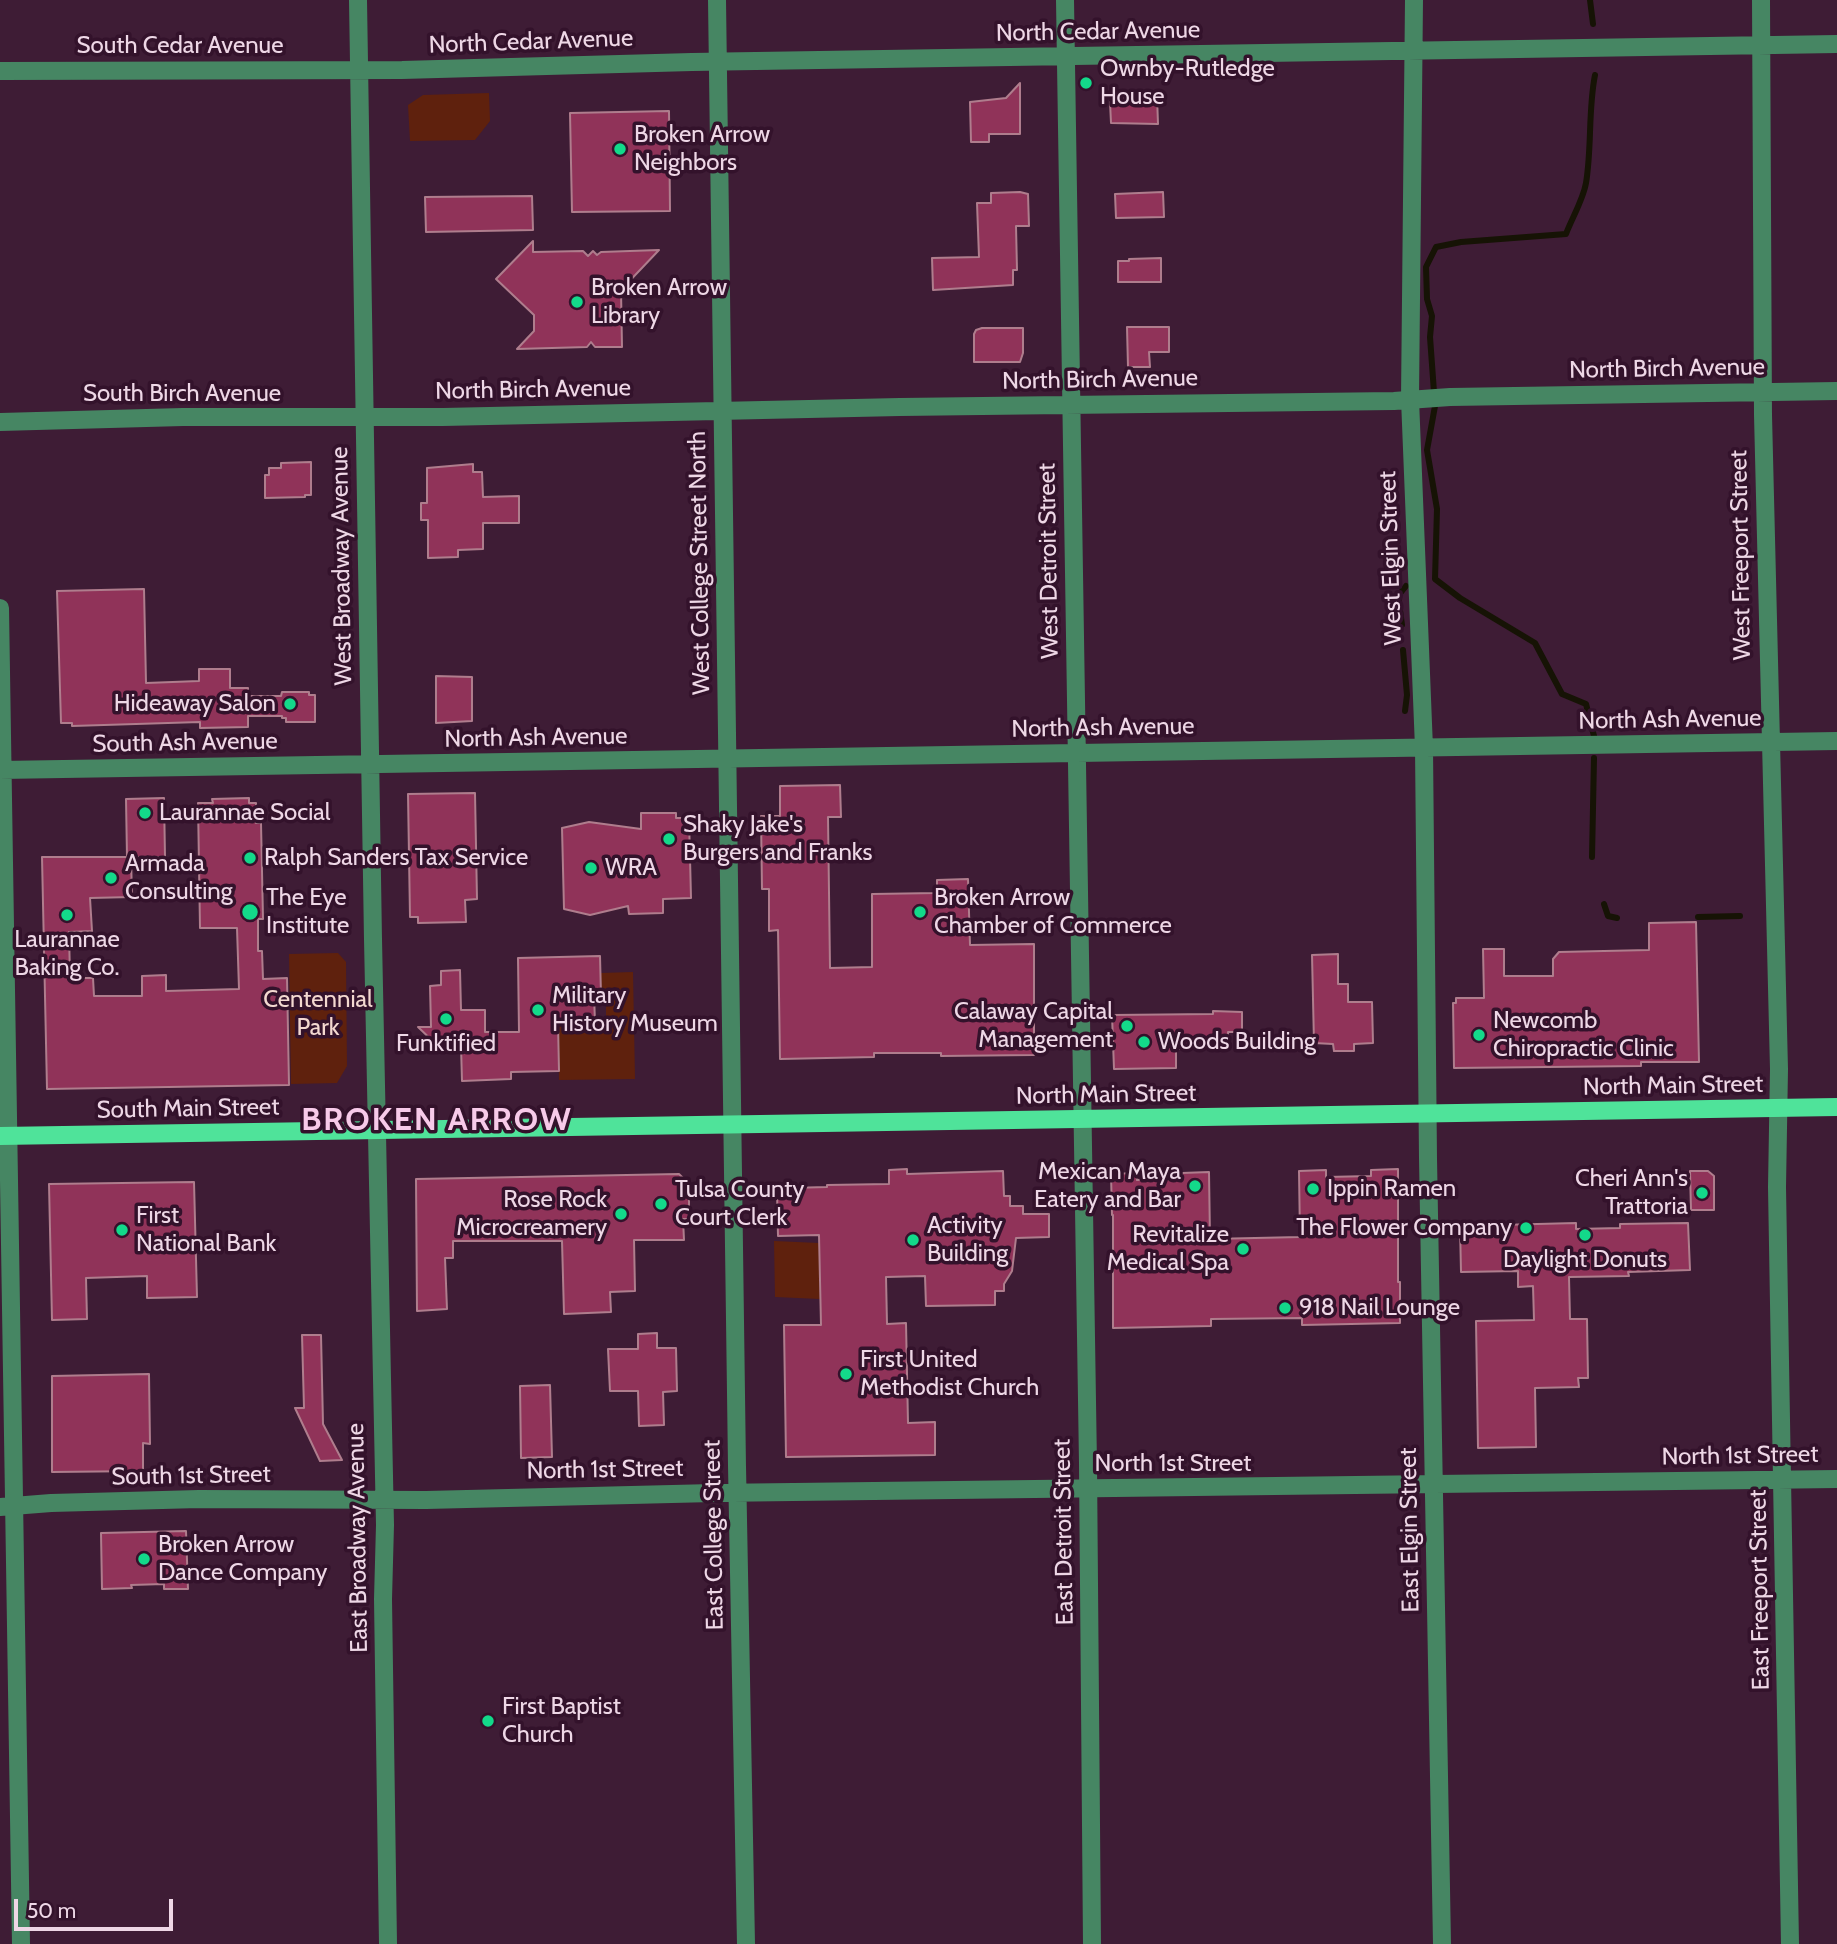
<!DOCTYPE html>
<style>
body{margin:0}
#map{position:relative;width:1837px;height:1944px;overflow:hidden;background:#3e1c35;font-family:Cabin,sans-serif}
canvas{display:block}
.scale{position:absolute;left:14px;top:1899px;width:159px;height:32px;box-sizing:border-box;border:4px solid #eed7e6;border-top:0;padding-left:9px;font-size:21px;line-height:24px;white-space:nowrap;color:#eed7e6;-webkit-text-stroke:5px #33122b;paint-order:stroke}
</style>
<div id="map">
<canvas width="1837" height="1944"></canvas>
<div class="scale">50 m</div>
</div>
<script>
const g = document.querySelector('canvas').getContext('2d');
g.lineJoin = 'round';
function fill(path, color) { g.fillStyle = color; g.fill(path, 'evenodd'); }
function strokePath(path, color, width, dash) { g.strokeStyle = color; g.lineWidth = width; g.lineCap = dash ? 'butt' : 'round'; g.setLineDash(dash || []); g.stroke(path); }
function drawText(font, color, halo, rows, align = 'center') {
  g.font = font + ' Cabin,sans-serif'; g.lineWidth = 7; g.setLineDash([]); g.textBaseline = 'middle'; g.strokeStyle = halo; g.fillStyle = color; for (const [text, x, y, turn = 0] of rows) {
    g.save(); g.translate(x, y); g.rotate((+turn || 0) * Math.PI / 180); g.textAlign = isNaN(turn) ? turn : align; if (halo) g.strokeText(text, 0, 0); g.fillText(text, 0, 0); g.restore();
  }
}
fill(new Path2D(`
 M 489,93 L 490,121 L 475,140 L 410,141 L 408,105 L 423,95 Z
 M 338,953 L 346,962 L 347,1066 L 337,1083 L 291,1084 L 289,954 Z
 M 633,972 L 635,1079 L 559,1080 L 558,1024 L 606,1023 L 606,1001 L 601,995 L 600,973 Z
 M 774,1241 L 819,1243 L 820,1299 L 775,1297 Z`), '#5f210d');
strokePath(new Path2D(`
 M 1590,0 L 1593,24
 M 1402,625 L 1398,596 L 1406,586
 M 1403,650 L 1407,695 L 1405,711
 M 1594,736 L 1586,704 L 1562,694 L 1535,643 L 1460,598 L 1435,579 L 1437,509 L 1427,450 L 1435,406 L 1430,337 L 1432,316 L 1427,299 L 1426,267 L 1436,247 L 1461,242 L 1566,234 C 1572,218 1583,200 1586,183 C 1592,147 1588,110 1595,75
 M 1592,857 L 1594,758
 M 1604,904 L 1608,916 L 1617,918
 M 1698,917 L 1740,916`), '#161305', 6);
const building = new Path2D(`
 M 1020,83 L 1020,134 L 989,134 L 989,142 L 971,142 L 970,102 L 1006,98 Z
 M 1124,96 L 1157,96 L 1158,124 L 1111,123 L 1110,102 L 1124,102 Z
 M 669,111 L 670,211 L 572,212 L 570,113 Z
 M 1020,192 L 1028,194 L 1029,226 L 1016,226 L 1017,270 L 1013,270 L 1013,285 L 933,290 L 932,258 L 979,257 L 977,203 L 991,203 L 991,193 Z
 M 1163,192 L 1164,217 L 1116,218 L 1115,194 Z
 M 532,196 L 533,230 L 426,232 L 425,197 Z
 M 533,241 L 533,252 L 583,251 L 588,256 L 593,251 L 597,255 L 601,252 L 659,250 L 621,290 L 622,347 L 595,347 L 591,342 L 587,347 L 517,349 L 534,331 L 534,315 L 496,279 Z
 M 1161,258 L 1161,282 L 1118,282 L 1118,261 L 1129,261 L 1129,259 Z
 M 1127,327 L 1169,327 L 1169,352 L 1149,352 L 1150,367 L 1128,367 Z
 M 982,328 L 1023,328 L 1023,353 L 1020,362 L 974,362 L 974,334 L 976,330 Z
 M 311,462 L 311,495 L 305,495 L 305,497 L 265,498 L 265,475 L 269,475 L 269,468 L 281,468 L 281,463 Z
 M 473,464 L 473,472 L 482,472 L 483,497 L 519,496 L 519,523 L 483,523 L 483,549 L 458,550 L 458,557 L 428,558 L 428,520 L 421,520 L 421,503 L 427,503 L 427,468 Z
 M 144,589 L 146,683 L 199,681 L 199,669 L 230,669 L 230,688 L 248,688 L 248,696 L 281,696 L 282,692 L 309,692 L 309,695 L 315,695 L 315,722 L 286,722 L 286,718 L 282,718 L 282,716 L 248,716 L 248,727 L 200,728 L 200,722 L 72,726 L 72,723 L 61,723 L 57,591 Z
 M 436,676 L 472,677 L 472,721 L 436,723 Z
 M 840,785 L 841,817 L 828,817 L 830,968 L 872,967 L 872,894 L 937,893 L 937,880 L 968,879 L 970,945 L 1034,944 L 1034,1055 L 941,1056 L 941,1053 L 874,1053 L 874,1057 L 780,1059 L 778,930 L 769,931 L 769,889 L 762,889 L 761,816 L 780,816 L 780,786 Z
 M 475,793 L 477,899 L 465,900 L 466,922 L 418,923 L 418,917 L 410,917 L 408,794 Z
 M 164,798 L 165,857 L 131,857 L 132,897 L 90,898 L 92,931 L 69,932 L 70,978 L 93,978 L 94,996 L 142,996 L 142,976 L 166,975 L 166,991 L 239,989 L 237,928 L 200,928 L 198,803 L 213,803 L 212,799 L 249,798 L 249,803 L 256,803 L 256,823 L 261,823 L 263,919 L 258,919 L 258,951 L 262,951 L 263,979 L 287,978 L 289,1085 L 47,1089 L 42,857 L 127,857 L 126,799 Z
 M 641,813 L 676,813 L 676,818 L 689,818 L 691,898 L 663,899 L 663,913 L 629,914 L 628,906 L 590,915 L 564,909 L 562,828 L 589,822 L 641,829 Z
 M 1696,922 L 1699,1062 L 1641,1062 L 1641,1066 L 1454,1068 L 1453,1003 L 1456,1003 L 1456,998 L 1484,998 L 1483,949 L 1504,949 L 1504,976 L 1553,976 L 1553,959 L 1559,952 L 1649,950 L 1649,923 Z
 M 1338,954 L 1338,984 L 1348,984 L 1348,1002 L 1372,1002 L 1373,1043 L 1354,1044 L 1354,1051 L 1334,1051 L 1333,1044 L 1314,1043 L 1312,955 Z
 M 600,956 L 601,995 L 594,995 L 595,1022 L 558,1023 L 559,1071 L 511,1072 L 511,1079 L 462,1081 L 461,1046 L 439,1047 L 418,1027 L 431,1027 L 430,986 L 441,985 L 441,971 L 460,970 L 461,1010 L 485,1010 L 485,1032 L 519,1032 L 518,958 Z
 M 1213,1011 L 1242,1012 L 1242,1032 L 1228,1032 L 1228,1048 L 1176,1049 L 1176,1068 L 1114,1069 L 1112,1015 L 1213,1014 Z
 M 907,1169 L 907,1174 L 1003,1171 L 1004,1196 L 1010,1196 L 1010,1206 L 1023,1206 L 1023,1214 L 1049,1214 L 1049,1237 L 1016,1238 L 1012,1271 L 1004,1284 L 1004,1291 L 995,1291 L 995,1305 L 926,1306 L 925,1276 L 886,1277 L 887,1324 L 906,1323 L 908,1423 L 935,1422 L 935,1455 L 786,1457 L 784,1325 L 821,1325 L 819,1235 L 778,1236 L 777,1191 L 788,1190 L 788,1188 L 827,1187 L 827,1185 L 889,1184 L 889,1170 Z
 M 1398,1169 L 1398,1282 L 1400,1282 L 1400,1323 L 1302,1325 L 1302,1318 L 1211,1319 L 1211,1326 L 1113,1328 L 1113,1215 L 1112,1215 L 1111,1174 L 1136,1173 L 1137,1180 L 1182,1179 L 1182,1173 L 1209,1172 L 1210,1239 L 1300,1237 L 1299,1171 L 1326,1170 L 1326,1177 L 1371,1176 L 1371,1170 Z
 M 1690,1171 L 1708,1171 L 1714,1176 L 1714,1210 L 1691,1210 Z
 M 679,1174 L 685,1180 L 689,1187 L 689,1219 L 683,1219 L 684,1240 L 634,1240 L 635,1291 L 610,1292 L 611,1312 L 564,1314 L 562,1241 L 453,1241 L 453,1258 L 445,1258 L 447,1309 L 417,1311 L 416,1179 Z
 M 194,1182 L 197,1297 L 147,1298 L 147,1276 L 86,1278 L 87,1319 L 52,1320 L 49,1184 Z
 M 1576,1223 L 1576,1229 L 1620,1228 L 1620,1224 L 1688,1223 L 1690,1270 L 1628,1272 L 1629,1276 L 1569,1277 L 1570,1319 L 1587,1319 L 1588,1378 L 1578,1378 L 1579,1387 L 1535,1388 L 1536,1447 L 1478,1448 L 1476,1321 L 1534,1320 L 1533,1286 L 1518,1287 L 1518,1271 L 1461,1272 L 1460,1226 Z
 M 657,1333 L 657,1348 L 676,1348 L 677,1391 L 663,1392 L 664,1425 L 639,1426 L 638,1391 L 610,1391 L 608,1349 L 638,1349 L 638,1334 Z
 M 302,1335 L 321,1335 L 323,1424 L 342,1460 L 320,1461 L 295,1408 L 304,1408 Z
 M 149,1374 L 150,1444 L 143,1443 L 143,1471 L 52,1472 L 52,1376 Z
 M 550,1385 L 552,1457 L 521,1458 L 520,1386 Z
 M 186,1531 L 188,1589 L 164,1589 L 164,1584 L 131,1585 L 132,1588 L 102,1589 L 101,1533 Z`);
fill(building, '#903359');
strokePath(building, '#af7d8d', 2);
strokePath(new Path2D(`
 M 358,0 L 373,939 L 385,1525 L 383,1599 L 388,1944
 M 717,0 L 737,1466 L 746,1944
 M 1065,0 L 1088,1463 L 1092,1944
 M 1414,0 L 1410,399 L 1424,748 L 1428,1158 L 1442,1944
 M 1761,0 L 1763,415 L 1779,1069 L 1777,1187 L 1790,1944
 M 0,71 L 402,70 L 692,62 L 1837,44
 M 0,422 L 183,417 L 443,417 L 900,407 L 1394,401 L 1450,397 L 1837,391
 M 0,608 L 21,1944
 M 0,770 L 1837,741
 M 0,1507 L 51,1503 L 199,1499 L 426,1500 L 713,1493 L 1837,1479`), '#468663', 18);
strokePath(new Path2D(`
 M 0,1136 L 1837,1107`), '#4fe39a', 18);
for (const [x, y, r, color] of [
 [1086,83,7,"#13d98a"],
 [620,149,7,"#13d98a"],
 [577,302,7,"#13d98a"],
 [290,704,7,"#13d98a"],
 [145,813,7,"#13d98a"],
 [669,839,7,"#13d98a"],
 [250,858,7,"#13d98a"],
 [591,868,7,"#13d98a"],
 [111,878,7,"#13d98a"],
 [250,912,9,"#13d98a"],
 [920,912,7,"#13d98a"],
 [67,915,7,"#13d98a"],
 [538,1010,7,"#13d98a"],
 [446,1019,7,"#13d98a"],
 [1127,1026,7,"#13d98a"],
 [1479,1035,7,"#13d98a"],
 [1144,1042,7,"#13d98a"],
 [1195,1186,7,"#13d98a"],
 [1313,1189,7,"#13d98a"],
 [1702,1193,7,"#13d98a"],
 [661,1204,7,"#13d98a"],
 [621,1214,7,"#13d98a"],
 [1526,1228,7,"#13d98a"],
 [122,1230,7,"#13d98a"],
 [1585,1235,7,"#13d98a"],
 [913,1240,7,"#13d98a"],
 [1243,1249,7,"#13d98a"],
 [1285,1308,7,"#13d98a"],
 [846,1374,7,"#13d98a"],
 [144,1559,7,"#13d98a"],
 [488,1721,7,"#13d98a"]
]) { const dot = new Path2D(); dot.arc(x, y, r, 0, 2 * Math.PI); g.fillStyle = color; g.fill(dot); strokePath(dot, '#33122b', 2.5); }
drawText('24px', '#eed7e6', '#33122b', [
 ["North Cedar Avenue",1098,32,-1],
 ["North Cedar Avenue",531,42,-2],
 ["South Cedar Avenue",180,46],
 ["North Birch Avenue",1667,369,-1],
 ["North Birch Avenue",1100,380,-1],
 ["North Birch Avenue",533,390,-1],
 ["South Birch Avenue",182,394],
 ["West Freeport Street",1741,555,-91],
 ["West Elgin Street",1391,558,-92],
 ["West Detroit Street",1049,561,-91],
 ["West College Street North",700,563,-91],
 ["West Broadway Avenue",342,566,-91],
 ["North Ash Avenue",1670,720,-1],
 ["North Ash Avenue",1103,728,-1],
 ["North Ash Avenue",536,738,-1],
 ["South Ash Avenue",185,743,-1],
 ["North Main Street",1673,1086,-1],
 ["North Main Street",1106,1095,-1],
 ["South Main Street",188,1109,-1],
 ["North 1st Street",1740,1456,-1],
 ["North 1st Street",1173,1464],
 ["North 1st Street",605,1470,-1],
 ["South 1st Street",191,1476,-1],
 ["East Elgin Street",1410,1530,-91],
 ["East Detroit Street",1064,1532,-91],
 ["East College Street",714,1535,-91],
 ["East Broadway Avenue",358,1538,-91],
 ["East Freeport Street",1760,1590,-91]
]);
drawText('24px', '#eed7e6', '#33122b', [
 ["Ownby-Rutledge",1100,69],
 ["House",1100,97],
 ["Broken Arrow",634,135],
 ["Neighbors",634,163],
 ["Broken Arrow",591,288],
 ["Library",591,316],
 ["Hideaway Salon",276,704,"right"],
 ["Laurannae Social",159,813],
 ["Shaky Jake's",683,825],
 ["Burgers and Franks",683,853],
 ["Ralph Sanders Tax Service",264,858],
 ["Armada",125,864],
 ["Consulting",125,892],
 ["WRA",605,868],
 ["The Eye",266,898],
 ["Institute",266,926],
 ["Broken Arrow",934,898],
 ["Chamber of Commerce",934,926],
 ["Laurannae",67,940,"center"],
 ["Baking Co.",67,968,"center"],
 ["Military",552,996],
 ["History Museum",552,1024],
 ["Calaway Capital",1113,1012,"right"],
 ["Management",1113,1040,"right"],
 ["Newcomb",1493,1021],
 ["Chiropractic Clinic",1493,1049],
 ["Woods Building",1158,1042],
 ["Funktified",446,1044,"center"],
 ["Mexican Maya",1181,1172,"right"],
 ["Eatery and Bar",1181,1200,"right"],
 ["Cheri Ann's",1688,1179,"right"],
 ["Trattoria",1688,1207,"right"],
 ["Ippin Ramen",1327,1189],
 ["Tulsa County",675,1190],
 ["Court Clerk",675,1218],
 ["Rose Rock",607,1200,"right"],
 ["Microcreamery",607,1228,"right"],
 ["First",136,1216],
 ["National Bank",136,1244],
 ["Activity",927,1226],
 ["Building",927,1254],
 ["The Flower Company",1512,1228,"right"],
 ["Revitalize",1229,1235,"right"],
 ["Medical Spa",1229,1263,"right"],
 ["Daylight Donuts",1585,1260,"center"],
 ["918 Nail Lounge",1299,1308],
 ["First United",860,1360],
 ["Methodist Church",860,1388],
 ["Broken Arrow",158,1545],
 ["Dance Company",158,1573],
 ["First Baptist",502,1707],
 ["Church",502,1735]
], 'left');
drawText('24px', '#f3d8d0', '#33122b', [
 ["Centennial",318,1000],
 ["Park",318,1028]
]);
g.letterSpacing = '2px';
drawText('bold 32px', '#f7cae9', '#33122b', [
 ["BROKEN ARROW",437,1121]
]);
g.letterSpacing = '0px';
</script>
